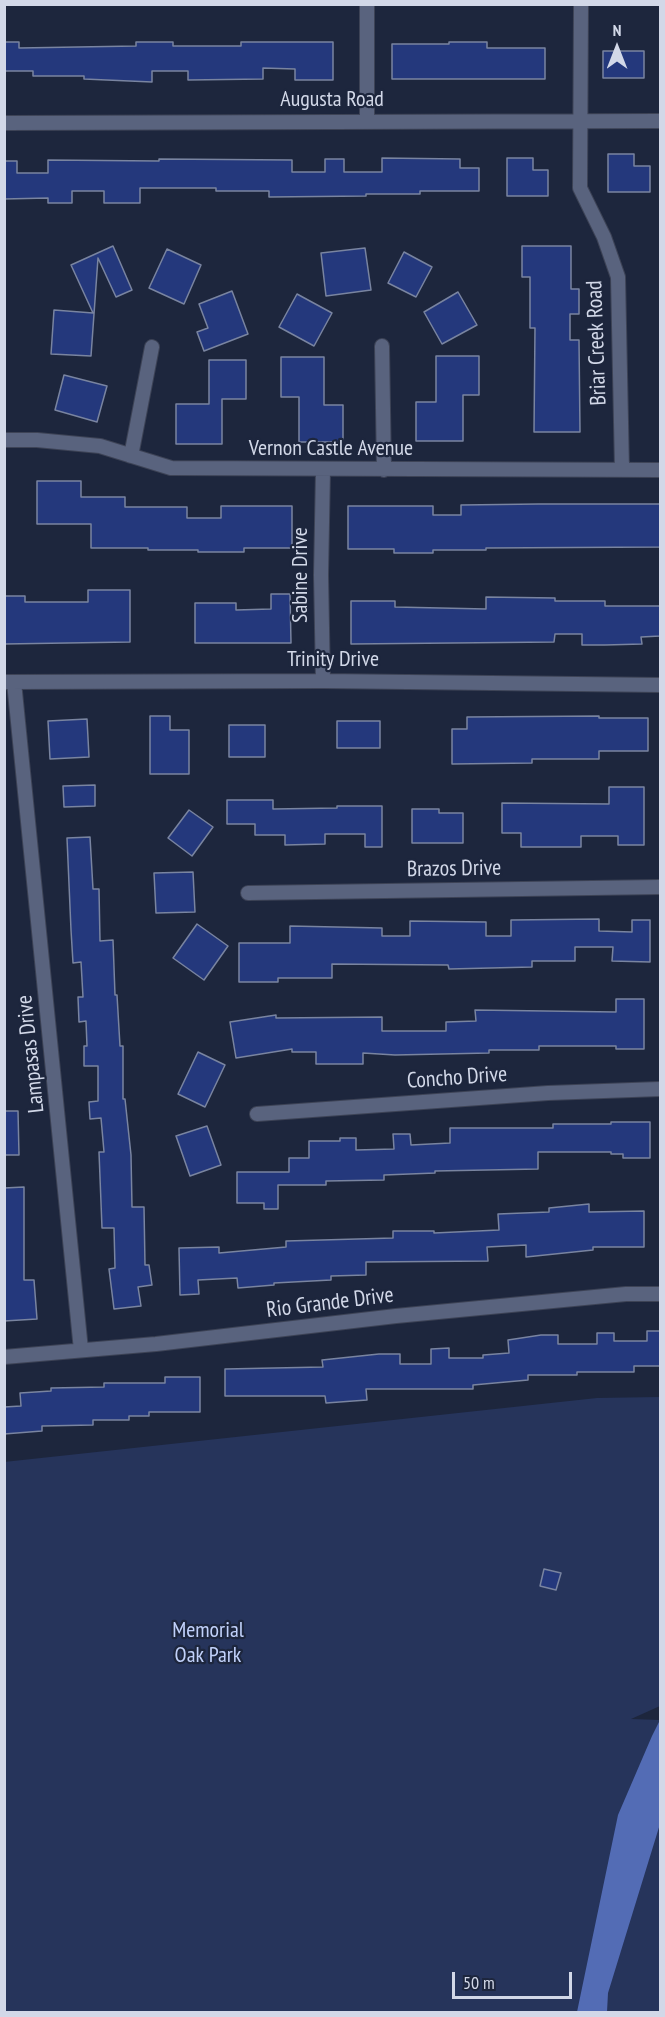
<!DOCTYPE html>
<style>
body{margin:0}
#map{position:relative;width:665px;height:2017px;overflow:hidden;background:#1d263d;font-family:"PT Sans Narrow",sans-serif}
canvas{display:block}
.frame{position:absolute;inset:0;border:6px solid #d2d8e8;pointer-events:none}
.north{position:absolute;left:587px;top:18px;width:60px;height:60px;-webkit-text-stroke:4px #1d263d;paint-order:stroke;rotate:0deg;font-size:16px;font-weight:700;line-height:24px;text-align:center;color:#d2d8e8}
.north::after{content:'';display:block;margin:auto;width:21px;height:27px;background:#d2d8e8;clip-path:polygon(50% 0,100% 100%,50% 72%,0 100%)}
.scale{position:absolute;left:452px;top:1972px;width:120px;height:27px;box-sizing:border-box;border:3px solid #d2d8e8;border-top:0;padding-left:8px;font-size:18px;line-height:21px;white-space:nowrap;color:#d2d8e8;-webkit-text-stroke:4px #1d263d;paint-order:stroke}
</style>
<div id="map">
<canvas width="665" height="2017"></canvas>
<div class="frame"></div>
<div class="north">N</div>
<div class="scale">50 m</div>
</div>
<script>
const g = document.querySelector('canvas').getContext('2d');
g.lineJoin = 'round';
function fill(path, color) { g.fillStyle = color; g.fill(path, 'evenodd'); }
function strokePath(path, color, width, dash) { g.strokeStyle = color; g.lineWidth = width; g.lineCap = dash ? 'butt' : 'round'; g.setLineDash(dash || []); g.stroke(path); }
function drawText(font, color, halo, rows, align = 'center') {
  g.font = font + ' "PT Sans Narrow",sans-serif'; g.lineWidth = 4.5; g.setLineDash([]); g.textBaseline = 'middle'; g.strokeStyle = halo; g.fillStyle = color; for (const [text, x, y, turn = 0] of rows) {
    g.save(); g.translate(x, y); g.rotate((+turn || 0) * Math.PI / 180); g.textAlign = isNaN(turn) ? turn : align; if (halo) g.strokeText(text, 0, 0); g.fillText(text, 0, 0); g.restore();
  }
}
fill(new Path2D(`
 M 660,1397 L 660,1706 L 631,1719 L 660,1720 L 660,2012 L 5,2012 L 4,1462 L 597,1398 Z`), '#26345b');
fill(new Path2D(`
 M 660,1720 L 660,1824 L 608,1993 L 607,2012 L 577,2012 L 618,1815 L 652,1736 Z`), '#536cb5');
const building = new Path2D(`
 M 4,42 L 19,42 L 19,48 L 136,46 L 136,42 L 173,42 L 173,46 L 241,46 L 241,42 L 333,42 L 333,80 L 295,80 L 295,69 L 263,68 L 263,79 L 188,80 L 188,71 L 152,71 L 152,82 L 84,79 L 84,76 L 33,76 L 33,71 L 4,71 Z
 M 449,42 L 487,42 L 487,48 L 545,48 L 545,79 L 392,79 L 392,44 L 449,44 Z
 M 603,51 L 644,51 L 644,78 L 603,78 Z
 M 608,154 L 634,154 L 634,166 L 650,166 L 650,192 L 608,192 Z
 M 382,158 L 460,159 L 460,168 L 479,168 L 479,191 L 420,191 L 420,194 L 366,194 L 366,196 L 269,197 L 269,191 L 216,191 L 216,188 L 140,188 L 140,203 L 104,203 L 104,191 L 72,191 L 72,203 L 48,203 L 48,198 L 4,199 L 4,161 L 17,161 L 17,173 L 48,173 L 48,160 L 159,161 L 159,159 L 292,160 L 292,172 L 325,172 L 325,159 L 344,159 L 344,172 L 382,172 Z
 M 507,158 L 533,158 L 533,170 L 548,170 L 548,196 L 507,196 Z
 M 113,246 L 132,290 L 116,297 L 98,258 L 91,356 L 51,354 L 54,310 L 93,313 L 71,265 Z
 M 522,246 L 571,246 L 571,289 L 579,289 L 579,314 L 570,314 L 570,340 L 579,340 L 580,432 L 534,432 L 535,328 L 530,328 L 530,277 L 522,277 Z
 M 365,248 L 371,290 L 326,296 L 321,253 Z
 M 167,249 L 201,265 L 184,304 L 149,288 Z
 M 404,252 L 432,267 L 416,297 L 388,283 Z
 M 232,291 L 248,334 L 204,351 L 197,332 L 208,328 L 199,304 Z
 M 458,292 L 477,325 L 442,344 L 424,312 Z
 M 297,294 L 332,313 L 314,346 L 279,327 Z
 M 436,356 L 479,356 L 479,395 L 463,395 L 463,441 L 416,441 L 416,402 L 436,402 Z
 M 281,357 L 324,357 L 324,405 L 343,405 L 343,442 L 299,442 L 299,397 L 281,397 Z
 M 209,360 L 246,360 L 246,399 L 222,399 L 222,444 L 176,444 L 176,404 L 209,404 Z
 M 64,375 L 107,386 L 97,422 L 55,410 Z
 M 37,481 L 81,481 L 81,497 L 125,497 L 125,507 L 187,507 L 187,518 L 221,518 L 221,506 L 292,506 L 292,548 L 244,548 L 244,552 L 198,552 L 198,550 L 148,550 L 148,548 L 91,548 L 91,524 L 37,524 Z
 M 539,504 L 660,504 L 660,547 L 486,548 L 486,550 L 433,550 L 433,553 L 394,553 L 394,549 L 348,549 L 348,506 L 433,506 L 433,515 L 461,515 L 461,505 Z
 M 88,590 L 130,590 L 130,642 L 4,644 L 4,596 L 25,596 L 25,602 L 88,602 Z
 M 271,594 L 290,594 L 291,643 L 195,643 L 195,603 L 236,603 L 236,610 L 271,609 Z
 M 486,597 L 555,598 L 555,601 L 605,601 L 605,606 L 660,606 L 660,636 L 641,637 L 642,644 L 605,645 L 582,645 L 582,634 L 555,634 L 554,642 L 351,644 L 351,601 L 395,601 L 395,607 L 486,609 Z
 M 150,716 L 170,716 L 170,730 L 189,730 L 189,774 L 150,774 Z
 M 599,716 L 599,718 L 648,718 L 648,751 L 599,751 L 599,759 L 532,759 L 532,763 L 452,764 L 452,729 L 467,729 L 467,717 Z
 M 87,719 L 89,757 L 50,759 L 48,721 Z
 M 337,721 L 380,721 L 380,748 L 337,748 Z
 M 229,725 L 265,725 L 265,757 L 229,757 Z
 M 95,785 L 95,806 L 64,807 L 63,786 Z
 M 609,787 L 644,787 L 644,845 L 618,845 L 618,836 L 581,836 L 581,847 L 521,847 L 521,833 L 502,833 L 502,803 L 609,804 Z
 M 227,800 L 273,800 L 273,809 L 337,808 L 337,806 L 382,806 L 382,847 L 365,847 L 365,834 L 325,834 L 325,844 L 285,845 L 285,835 L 255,835 L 255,824 L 227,824 Z
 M 412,809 L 439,809 L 439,813 L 463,813 L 463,843 L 412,843 Z
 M 189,810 L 213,827 L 192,856 L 168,838 Z
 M 90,837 L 93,889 L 99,889 L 100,941 L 113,940 L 115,995 L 117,995 L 120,1046 L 123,1046 L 123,1099 L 125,1099 L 131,1155 L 132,1207 L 144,1207 L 145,1265 L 149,1265 L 152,1285 L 138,1287 L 141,1306 L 114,1309 L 109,1269 L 115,1268 L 114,1228 L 102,1228 L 99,1152 L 104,1152 L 101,1118 L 90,1119 L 89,1102 L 98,1101 L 98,1066 L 84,1066 L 84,1046 L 87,1046 L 86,1021 L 79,1022 L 78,997 L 83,997 L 81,962 L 73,963 L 71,930 L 67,838 Z
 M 193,872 L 195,912 L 156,913 L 154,873 Z
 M 599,919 L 599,931 L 632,932 L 632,920 L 650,920 L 650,962 L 612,961 L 613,947 L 575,947 L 575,961 L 532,961 L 532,967 L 449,969 L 448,965 L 332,964 L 332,978 L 278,978 L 278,982 L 239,982 L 239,943 L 290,943 L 290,926 L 382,928 L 382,936 L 410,936 L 410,921 L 486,922 L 486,936 L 511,936 L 511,920 Z
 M 197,924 L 228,946 L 204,980 L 173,958 Z
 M 616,999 L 644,999 L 644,1049 L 616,1049 L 616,1046 L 539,1046 L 539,1050 L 489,1050 L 489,1053 L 395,1055 L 363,1053 L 363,1064 L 316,1064 L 316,1052 L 292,1052 L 292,1049 L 236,1058 L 230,1022 L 276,1015 L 276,1018 L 382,1017 L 382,1031 L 446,1031 L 446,1022 L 476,1021 L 475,1010 L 616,1012 Z
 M 198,1052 L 225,1065 L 205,1107 L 178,1094 Z
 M 4,1111 L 18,1111 L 19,1155 L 4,1155 Z
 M 611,1122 L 650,1122 L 650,1158 L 623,1158 L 623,1154 L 611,1154 L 611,1152 L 538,1152 L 538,1169 L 435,1171 L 435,1173 L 384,1175 L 384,1180 L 326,1181 L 326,1185 L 278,1185 L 278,1209 L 264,1209 L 264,1203 L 237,1203 L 237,1172 L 289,1172 L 289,1158 L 309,1158 L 309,1141 L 340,1141 L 340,1138 L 356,1138 L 356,1150 L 394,1149 L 393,1134 L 410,1134 L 411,1145 L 450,1143 L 450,1128 L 553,1128 L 553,1124 L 611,1124 Z
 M 207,1126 L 221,1165 L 190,1176 L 176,1136 Z
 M 24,1187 L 24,1280 L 34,1280 L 37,1319 L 4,1321 L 4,1188 Z
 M 589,1204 L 589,1212 L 644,1211 L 644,1247 L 593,1247 L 593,1250 L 526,1257 L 526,1245 L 487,1247 L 488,1261 L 366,1262 L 366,1275 L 331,1276 L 331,1280 L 274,1283 L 274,1285 L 238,1288 L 237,1278 L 198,1280 L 199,1294 L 180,1295 L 179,1248 L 219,1247 L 219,1253 L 286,1247 L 286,1241 L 393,1238 L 393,1231 L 434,1231 L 434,1233 L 499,1230 L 498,1214 L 549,1212 L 549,1208 Z
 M 647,1331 L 660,1331 L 660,1366 L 634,1366 L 634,1372 L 577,1372 L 577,1375 L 528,1375 L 528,1380 L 473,1385 L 473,1389 L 366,1389 L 367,1400 L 326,1403 L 325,1396 L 225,1396 L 225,1369 L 323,1367 L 322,1360 L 379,1354 L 400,1354 L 400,1364 L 431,1364 L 431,1349 L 449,1348 L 449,1358 L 483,1358 L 483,1355 L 509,1353 L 508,1340 L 541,1335 L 558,1335 L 558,1344 L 597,1344 L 597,1333 L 614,1333 L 614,1341 L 647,1341 Z
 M 165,1377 L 200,1377 L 200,1412 L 149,1412 L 149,1416 L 129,1416 L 129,1420 L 93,1420 L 93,1425 L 42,1426 L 42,1431 L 4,1434 L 4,1407 L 21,1406 L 20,1393 L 51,1391 L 51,1388 L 104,1387 L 104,1383 L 165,1383 Z
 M 544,1569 L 561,1573 L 556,1590 L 540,1586 Z`);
fill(building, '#24387c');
strokePath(building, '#7984a0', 1.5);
const minor = new Path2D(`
 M 581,4 L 580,188 L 604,237 L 618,277 L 622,470
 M 367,120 L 367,4
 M 4,123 L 660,121
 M 382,346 L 384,470
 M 4,440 L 37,440 L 100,446 L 171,468 L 660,470
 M 131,456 L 152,347
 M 323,681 L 321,575 L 323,470
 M 4,682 L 323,681 L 660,685
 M 14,682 L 81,1350
 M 248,893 L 660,887
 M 257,1114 L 548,1093 L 660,1089
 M 4,1357 L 156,1344 L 396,1316 L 626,1294 L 660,1294`);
strokePath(minor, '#3d4356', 16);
strokePath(minor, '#59637e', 14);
drawText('22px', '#d2d8e8', '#1d263d', [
 ["Augusta Road",332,100],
 ["Briar Creek Road",597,343,-92],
 ["Vernon Castle Avenue",331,449],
 ["Sabine Drive",301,575,-90],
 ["Trinity Drive",333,660],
 ["Brazos Drive",454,869,-1],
 ["Lampasas Drive",31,1054,-96],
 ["Concho Drive",457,1078,-4],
 ["Rio Grande Drive",330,1303,-7]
]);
drawText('22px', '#c1d1fa', '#1d263d', [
 ["Memorial",208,1631],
 ["Oak Park",208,1656]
]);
</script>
